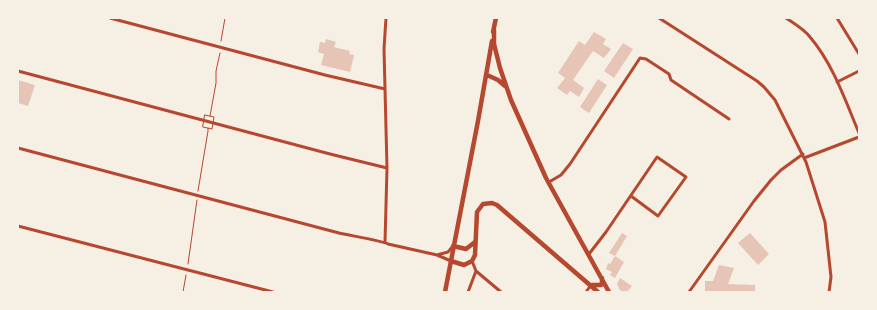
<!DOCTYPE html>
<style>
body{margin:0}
#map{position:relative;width:877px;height:310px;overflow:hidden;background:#f6efe4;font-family:"Archivo Narrow",sans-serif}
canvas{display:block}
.frame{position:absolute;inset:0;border:19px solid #f6efe4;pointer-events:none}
</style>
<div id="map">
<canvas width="877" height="310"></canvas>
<div class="frame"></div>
</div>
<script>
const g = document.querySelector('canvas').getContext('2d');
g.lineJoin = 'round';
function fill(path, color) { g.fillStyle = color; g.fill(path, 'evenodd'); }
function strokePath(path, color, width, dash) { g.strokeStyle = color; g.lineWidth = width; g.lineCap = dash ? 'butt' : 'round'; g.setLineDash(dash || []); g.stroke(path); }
fill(new Path2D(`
 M 594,32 L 606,39 L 603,44 L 611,49 L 604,58 L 593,51 L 573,80 L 584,88 L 579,97 L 570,91 L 567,95 L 557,88 L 565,78 L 558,73 L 579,41 L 585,45 Z
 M 326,39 L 336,42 L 334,47 L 350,51 L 349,54 L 354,55 L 350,72 L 321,65 L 324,54 L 318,52 L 320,42 L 325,43 Z
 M 623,43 L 633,49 L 614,78 L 604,71 Z
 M 598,79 L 607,85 L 589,113 L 580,107 Z
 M 18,80 L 35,85 L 28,106 L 18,103 Z
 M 622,233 L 627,236 L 615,256 L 609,253 Z
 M 750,233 L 769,254 L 758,265 L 738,243 Z
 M 615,256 L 624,262 L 615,278 L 610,275 L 612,272 L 606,269 L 608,263 L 610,264 Z
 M 719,265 L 734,268 L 728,284 L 755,285 L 755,292 L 705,292 L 705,281 L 713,281 Z
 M 620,278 L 632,286 L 627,292 L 621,292 L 617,284 Z`), '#e6c5b7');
strokePath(new Path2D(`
 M 221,41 L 225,18
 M 205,115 L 214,117 L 212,129 L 203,127 Z
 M 210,116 L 216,83 L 216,71 L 220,53
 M 198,191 L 208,131 L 208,128
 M 188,264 L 197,200
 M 183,292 L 186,275`), '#b5482f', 1);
strokePath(new Path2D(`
 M 110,18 L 325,75 L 385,89
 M 659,18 L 757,81 L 764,87 L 775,100 L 806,162 L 825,222 L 831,277 L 829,292
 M 786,18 C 795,24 804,29 810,37 C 833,64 845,100 859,133
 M 837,18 L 859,54
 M 18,71 L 330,154 L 387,168
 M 837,82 L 859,71
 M 18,148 L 339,233 C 347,235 384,241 388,244 L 437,255 L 451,261
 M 804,158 L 859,137
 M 549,182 L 561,175 L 570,164 L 640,58 L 646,59 L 669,74 L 671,80 L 729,119
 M 18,226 L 273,292
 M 385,242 L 387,168 L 384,49 L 386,18
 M 589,254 L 606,232 L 657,157 L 686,177 L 658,216 L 631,196
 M 437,255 L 448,252 L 453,246
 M 472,261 L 476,271 L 501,292
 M 468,292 L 476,271
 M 586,292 L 591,285
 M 689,292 L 754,201 L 771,180 L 781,170 L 803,154`), '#b5482f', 3);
strokePath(new Path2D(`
 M 494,30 L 494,44 L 500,68 L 511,100 L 546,178 L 609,292
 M 493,32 L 496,18
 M 487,75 L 498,80 L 505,86
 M 453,246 L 466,249 L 475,242
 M 451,261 L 464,265 L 472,261 L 475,255 L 477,212 L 483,204 L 492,203 L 497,205 L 598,292
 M 592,285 L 601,285 L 602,282 L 602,278
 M 445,292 L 478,121 L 492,41`), '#b5482f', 4.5);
</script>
